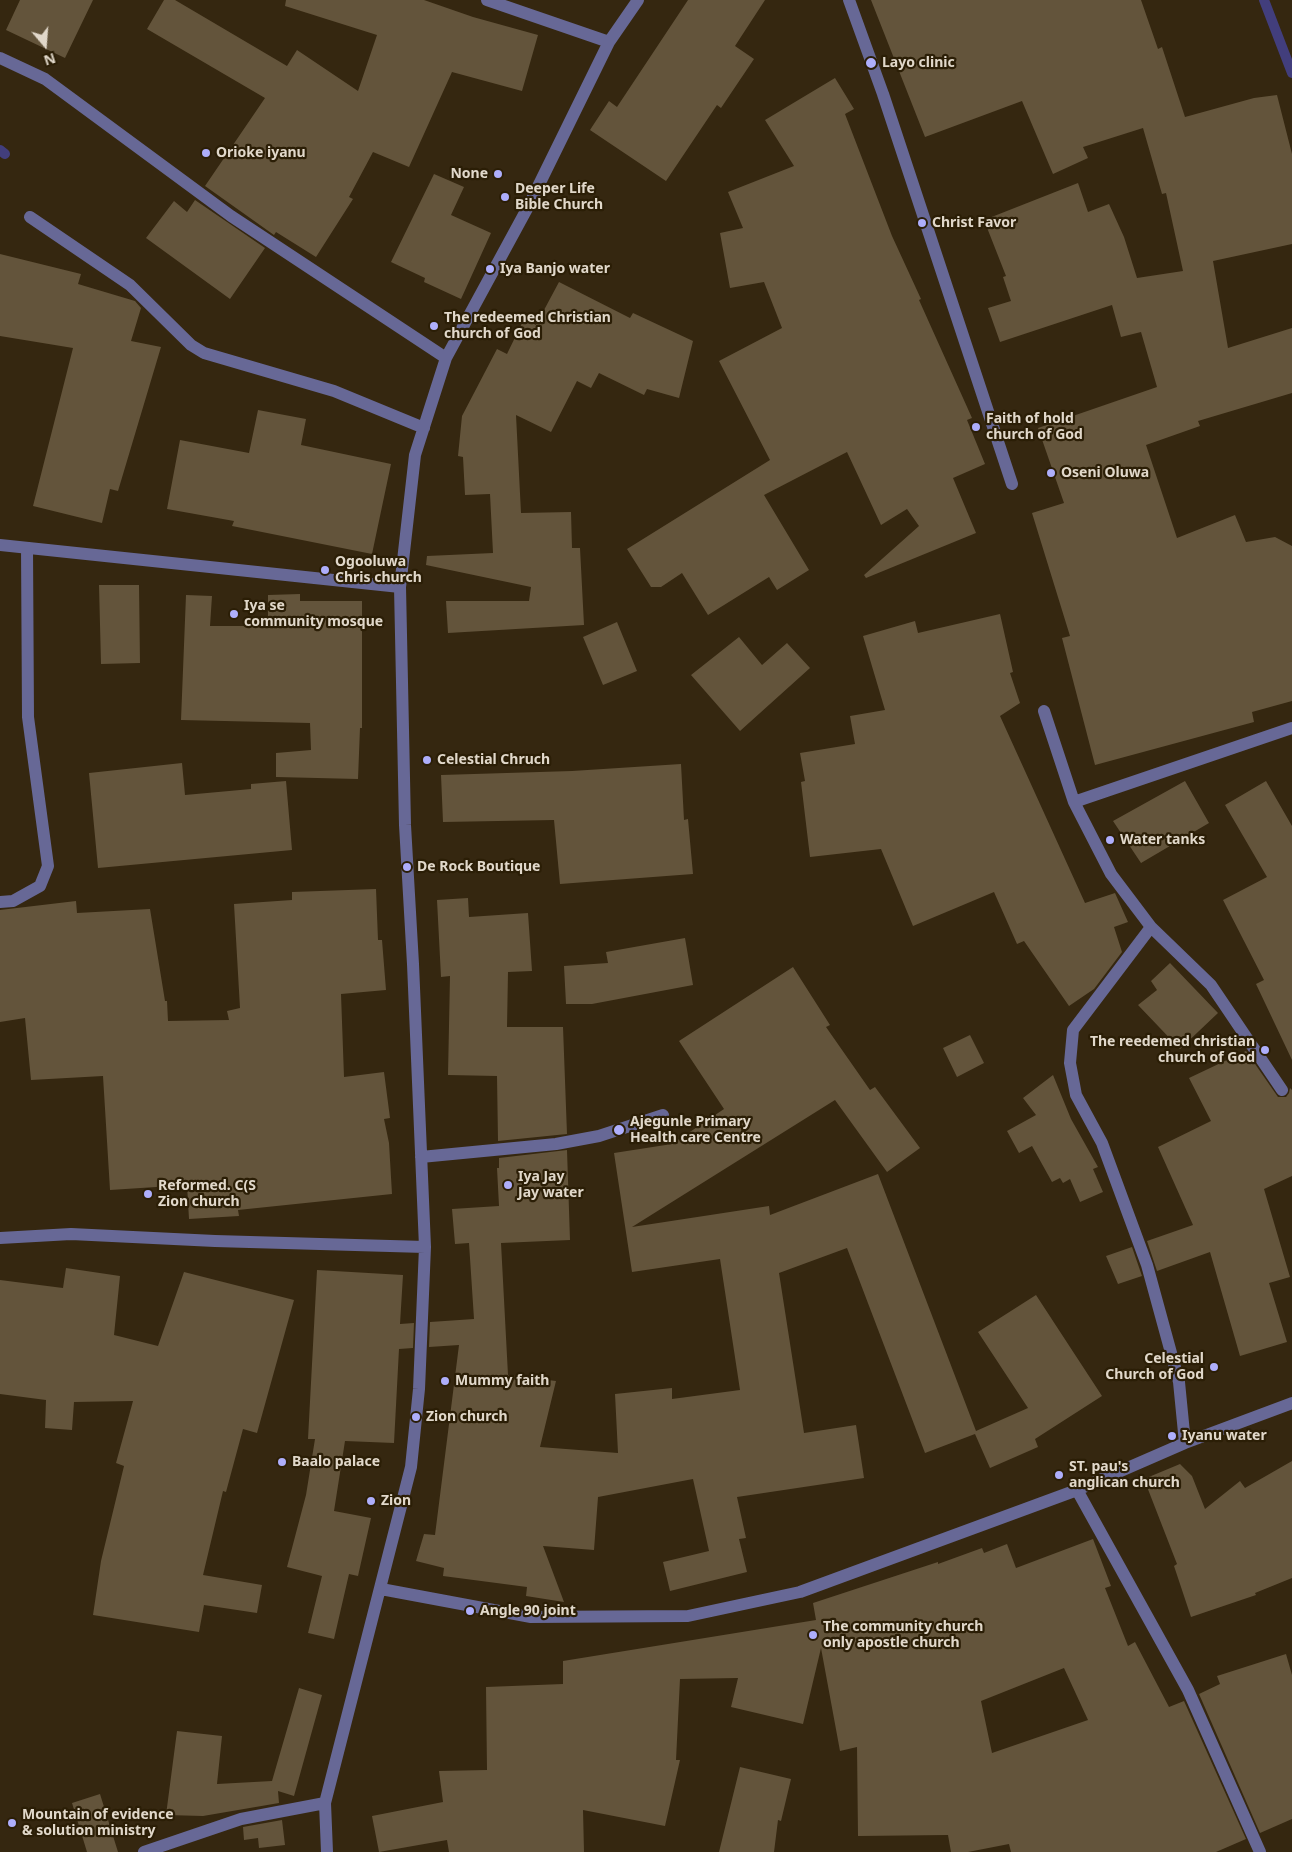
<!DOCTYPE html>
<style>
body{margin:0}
#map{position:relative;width:1292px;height:1852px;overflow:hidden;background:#352710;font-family:"Noto Sans",sans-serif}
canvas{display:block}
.north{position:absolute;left:20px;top:20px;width:50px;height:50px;-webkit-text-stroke:4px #2b1e06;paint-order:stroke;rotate:162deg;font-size:14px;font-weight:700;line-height:20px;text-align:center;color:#e1d8ca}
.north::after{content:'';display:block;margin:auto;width:18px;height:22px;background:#e1d8ca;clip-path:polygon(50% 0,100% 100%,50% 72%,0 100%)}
</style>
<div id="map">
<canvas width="1292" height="1852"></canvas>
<div class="north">N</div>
</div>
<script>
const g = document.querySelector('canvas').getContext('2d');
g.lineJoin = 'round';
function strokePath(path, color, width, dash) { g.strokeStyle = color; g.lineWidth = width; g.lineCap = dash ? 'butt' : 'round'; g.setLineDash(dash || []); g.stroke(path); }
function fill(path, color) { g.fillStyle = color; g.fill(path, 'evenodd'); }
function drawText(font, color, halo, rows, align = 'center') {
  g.font = font + ' "Noto Sans",sans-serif'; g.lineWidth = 4.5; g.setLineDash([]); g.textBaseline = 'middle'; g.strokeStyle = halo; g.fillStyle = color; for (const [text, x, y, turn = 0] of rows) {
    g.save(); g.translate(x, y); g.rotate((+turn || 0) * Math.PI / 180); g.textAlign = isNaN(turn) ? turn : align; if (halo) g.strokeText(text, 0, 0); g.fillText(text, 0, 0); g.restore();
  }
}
strokePath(new Path2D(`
 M 1264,0 L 1292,73
 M 0,150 L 5,154`), '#423e7c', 10);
fill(new Path2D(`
 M 20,0 L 93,0 L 65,58 L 6,30 Z
 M 164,0 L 175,0 L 287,66 L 297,50 L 358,91 L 377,35 L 285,6 L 286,0 L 424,0 L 473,17 L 538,35 L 522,91 L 452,72 L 409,167 L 373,152 L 349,197 L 353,199 L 316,257 L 276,232 L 274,235 L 205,186 L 265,98 L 147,29 Z
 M 688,0 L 765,0 L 735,46 L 754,59 L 721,108 L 717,105 L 666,181 L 590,130 L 609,101 L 617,107 Z
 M 871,0 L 1141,0 L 1158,49 L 1162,47 L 1185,117 L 1254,98 L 1277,95 L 1292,154 L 1292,244 L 1213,261 L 1228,348 L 1292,328 L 1292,393 L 1198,421 L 1200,426 L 1146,445 L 1177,538 L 1235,515 L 1246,542 L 1275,537 L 1292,546 L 1292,701 L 1252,712 L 1254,722 L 1095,765 L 1062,638 L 1070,636 L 1032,513 L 1064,503 L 1038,428 L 1157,387 L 1141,332 L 1121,337 L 1112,305 L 1000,342 L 988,308 L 1011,301 L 1003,277 L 1006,276 L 984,220 L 1078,183 L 1088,212 L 1109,204 L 1124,237 L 1137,278 L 1183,271 L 1166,193 L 1162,194 L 1143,128 L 1083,147 L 1088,158 L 1053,174 L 1022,101 L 925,137 Z
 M 835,78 L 854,109 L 845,114 L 892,236 L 921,299 L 919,300 L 972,418 L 967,420 L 985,464 L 953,478 L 976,533 L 866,578 L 864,575 L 919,526 L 907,509 L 881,525 L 847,452 L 764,495 L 809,570 L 777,590 L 769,577 L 708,615 L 682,573 L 661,587 L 651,587 L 627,549 L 770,460 L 719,361 L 782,328 L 764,282 L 730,288 L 720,233 L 743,228 L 728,192 L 794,166 L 765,120 Z
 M 434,174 L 464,187 L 451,215 L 491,233 L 461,299 L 424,282 L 425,278 L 391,262 Z
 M 195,200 L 265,248 L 230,299 L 146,238 L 174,201 L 187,212 Z
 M 0,254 L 81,274 L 78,284 L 135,301 L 141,308 L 131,341 L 161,347 L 118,491 L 110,489 L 102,523 L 33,506 L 73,348 L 0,336 Z
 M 559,282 L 630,318 L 633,313 L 693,341 L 679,398 L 647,389 L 644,395 L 599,373 L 591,388 L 577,381 L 551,432 L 516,415 L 521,513 L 571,512 L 572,548 L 580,548 L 584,625 L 448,633 L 446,601 L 529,601 L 531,587 L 426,565 L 427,556 L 493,553 L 490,494 L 465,495 L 463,457 L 458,456 L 462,416 L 497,349 L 507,354 L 524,319 L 536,325 Z
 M 258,410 L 306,419 L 301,445 L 391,464 L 372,554 L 232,526 L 234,521 L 167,509 L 180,440 L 249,453 Z
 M 99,585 L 139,585 L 140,663 L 101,664 Z
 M 300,594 L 300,601 L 362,601 L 362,728 L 360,728 L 358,779 L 276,777 L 276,753 L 311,750 L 310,723 L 181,720 L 186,595 L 212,596 L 210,626 L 268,626 L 268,595 Z
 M 1000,614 L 1013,672 L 1010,673 L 1020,703 L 1000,716 L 1085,903 L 1115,893 L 1128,922 L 1114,927 L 1122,952 L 1094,989 L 1069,1006 L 1024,941 L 1017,944 L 994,892 L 913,926 L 881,849 L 810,857 L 801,782 L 805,781 L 800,753 L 855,744 L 850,716 L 885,710 L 863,636 L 915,621 L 918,633 Z
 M 617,622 L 637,671 L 603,685 L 583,637 Z
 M 739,637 L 762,665 L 787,643 L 810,668 L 740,731 L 691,675 Z
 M 182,763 L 185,795 L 251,789 L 251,784 L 286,781 L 292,850 L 98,868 L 89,773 Z
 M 681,764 L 684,820 L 688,819 L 693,874 L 560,884 L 554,820 L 443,822 L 441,775 L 572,771 Z
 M 1185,781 L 1209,823 L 1141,863 L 1113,821 Z
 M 1266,781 L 1292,826 L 1292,1060 L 1256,984 L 1264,980 L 1223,900 L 1267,877 L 1225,805 Z
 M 376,889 L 378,940 L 382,940 L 386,990 L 341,994 L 344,1077 L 384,1072 L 390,1118 L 384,1119 L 389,1143 L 392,1194 L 238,1210 L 239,1216 L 189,1219 L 187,1185 L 110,1190 L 103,1076 L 31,1080 L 25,1018 L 0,1022 L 0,910 L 76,901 L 77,913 L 150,909 L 165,1001 L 167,1001 L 168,1021 L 229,1020 L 227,1011 L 240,1008 L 234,904 L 292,900 L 292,892 Z
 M 468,898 L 469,917 L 528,913 L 532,971 L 508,972 L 507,1027 L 563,1027 L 567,1134 L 498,1141 L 497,1076 L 448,1075 L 450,976 L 441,977 L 437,900 Z
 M 685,938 L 693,985 L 592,1004 L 566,1004 L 564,966 L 608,963 L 606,952 Z
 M 1170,963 L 1218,1013 L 1180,1049 L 1138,1005 L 1157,990 L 1151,981 Z
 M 793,967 L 830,1025 L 826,1027 L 870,1090 L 875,1087 L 920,1148 L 887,1172 L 835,1100 L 632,1227 L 769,1206 L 770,1215 L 878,1174 L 976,1431 L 1028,1408 L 978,1332 L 1036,1295 L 1102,1396 L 1035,1439 L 1038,1447 L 990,1468 L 975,1434 L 925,1453 L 847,1248 L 779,1273 L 804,1433 L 856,1425 L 864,1478 L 737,1497 L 746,1538 L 739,1539 L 747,1572 L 670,1591 L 663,1562 L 709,1551 L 693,1479 L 598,1497 L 594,1550 L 543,1546 L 564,1602 L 526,1596 L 527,1587 L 443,1576 L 444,1568 L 416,1561 L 424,1534 L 435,1535 L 459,1345 L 429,1347 L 430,1322 L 474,1319 L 469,1243 L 455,1244 L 452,1209 L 499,1206 L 497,1168 L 499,1168 L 499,1158 L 567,1150 L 570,1240 L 501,1243 L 508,1375 L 556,1381 L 540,1447 L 618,1453 L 615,1394 L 672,1388 L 672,1399 L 740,1390 L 720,1259 L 632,1272 L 614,1153 L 672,1144 L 724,1109 L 679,1041 Z
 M 970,1035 L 984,1063 L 957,1077 L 943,1048 Z
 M 1246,1051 L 1278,1097 L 1286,1097 L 1289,1093 L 1290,1088 L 1292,1090 L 1292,1176 L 1264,1189 L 1290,1277 L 1269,1283 L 1287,1342 L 1240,1356 L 1210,1252 L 1157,1271 L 1147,1241 L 1193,1225 L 1158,1147 L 1211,1121 L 1189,1078 Z
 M 1053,1075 L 1071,1119 L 1098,1167 L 1093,1169 L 1103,1192 L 1080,1202 L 1070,1179 L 1063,1183 L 1060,1178 L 1052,1182 L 1032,1146 L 1019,1153 L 1007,1131 L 1036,1115 L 1023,1098 Z
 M 1132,1247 L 1142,1276 L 1118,1284 L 1106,1256 Z
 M 66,1268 L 120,1276 L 114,1335 L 158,1346 L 184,1272 L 294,1300 L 257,1433 L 243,1429 L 226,1492 L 223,1491 L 203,1575 L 262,1585 L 257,1613 L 204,1605 L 199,1632 L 93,1615 L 101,1561 L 124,1466 L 116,1463 L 133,1401 L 74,1402 L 72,1430 L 45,1428 L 46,1400 L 0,1394 L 0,1280 L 63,1288 Z
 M 317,1270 L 403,1275 L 400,1324 L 414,1323 L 413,1348 L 399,1349 L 394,1443 L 345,1441 L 334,1511 L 371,1518 L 358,1576 L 349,1574 L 334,1639 L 308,1633 L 322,1576 L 287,1567 L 306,1495 L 315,1439 L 308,1439 Z
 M 1292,1461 L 1292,1578 L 1255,1593 L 1256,1595 L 1191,1617 L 1174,1566 L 1177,1564 L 1144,1479 L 1180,1464 L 1192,1476 L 1205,1509 L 1240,1481 L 1245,1488 Z
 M 1093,1539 L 1111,1586 L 1105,1588 L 1128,1646 L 1135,1642 L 1169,1707 L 1184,1701 L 1246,1839 L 1216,1852 L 1011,1852 L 1009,1844 L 968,1852 L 951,1852 L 948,1835 L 858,1836 L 857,1747 L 840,1751 L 821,1648 L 803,1724 L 731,1707 L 738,1678 L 680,1679 L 676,1760 L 680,1760 L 665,1826 L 583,1810 L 584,1852 L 449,1852 L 447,1840 L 379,1852 L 372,1816 L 443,1802 L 439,1771 L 487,1770 L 486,1687 L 563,1684 L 563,1661 L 816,1620 L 813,1603 L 938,1562 L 938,1564 L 982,1548 L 984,1553 L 1007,1544 L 1016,1568 ZM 1064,1668 L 1088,1720 L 992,1753 L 981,1701 Z
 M 1286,1654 L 1292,1675 L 1292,1819 L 1260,1833 L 1199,1694 L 1220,1684 L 1217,1676 Z
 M 299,1688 L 322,1695 L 294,1796 L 278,1791 L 279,1803 L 203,1816 L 166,1815 L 177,1731 L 222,1736 L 217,1784 L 272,1781 Z
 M 740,1767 L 791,1779 L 781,1821 L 778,1820 L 774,1852 L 719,1852 Z
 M 100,1794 L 118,1852 L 87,1852 L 72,1803 Z
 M 282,1820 L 285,1845 L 259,1848 L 258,1838 L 244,1840 L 243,1827 Z`), '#63543b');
strokePath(new Path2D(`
 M 487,0 L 609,42
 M 849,0 L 883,94 L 1012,484
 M 0,58 L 45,79 L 231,216 L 446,358
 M 30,217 L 130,285 L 191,345 L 204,353 L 334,391 L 424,428
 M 0,545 L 400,587
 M 1044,711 L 1074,802 L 1292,728
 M 1074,802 L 1111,874 L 1151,927 L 1211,985 L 1282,1090
 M 0,902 L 13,901 L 40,886 L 48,866 L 28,717 L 27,548
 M 1151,927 L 1073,1030 L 1070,1063 L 1076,1095 L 1102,1143 L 1147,1265 L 1179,1382 L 1185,1443
 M 421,1157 L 556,1144 L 599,1136 L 663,1115
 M 0,1238 L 71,1234 L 215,1241 L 425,1247
 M 1077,1490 L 1188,1690 L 1260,1852
 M 381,1589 L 531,1617 L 688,1616 L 800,1592 L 1077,1490 L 1185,1443 L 1292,1403
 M 144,1852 L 241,1819 L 325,1803
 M 327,1852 L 325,1803 L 411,1467 L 419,1389 L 425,1247 L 413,964 L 405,825 L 400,587 L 415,455 L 446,358 L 528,207 L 609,42 L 638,0`), '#676896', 12);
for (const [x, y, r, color] of [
 [871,63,6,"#aeaefb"],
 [206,153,5,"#aeaefb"],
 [498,174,5,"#aeaefb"],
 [505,197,5,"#aeaefb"],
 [922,223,5,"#aeaefb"],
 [490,269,5,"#aeaefb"],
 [434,326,5,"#aeaefb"],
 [976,427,5,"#aeaefb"],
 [1051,473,5,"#aeaefb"],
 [325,570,5,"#aeaefb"],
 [234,614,5,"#aeaefb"],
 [427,760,5,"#aeaefb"],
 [1110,840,5,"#aeaefb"],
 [407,867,5,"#aeaefb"],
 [1265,1050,5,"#aeaefb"],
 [619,1130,6,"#aeaefb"],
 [508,1185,5,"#aeaefb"],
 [148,1194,5,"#aeaefb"],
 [1214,1367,5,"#aeaefb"],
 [445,1381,5,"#aeaefb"],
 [416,1417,5,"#aeaefb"],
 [1172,1436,5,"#aeaefb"],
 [282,1462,5,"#aeaefb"],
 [1059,1475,5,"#aeaefb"],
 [371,1501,5,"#aeaefb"],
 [470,1611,5,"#aeaefb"],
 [813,1635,5,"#aeaefb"],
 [12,1823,5,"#aeaefb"]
]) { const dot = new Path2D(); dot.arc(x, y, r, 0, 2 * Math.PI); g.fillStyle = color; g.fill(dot); strokePath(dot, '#2b1e06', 2); }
drawText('bold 14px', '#e1d8ca', '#2b1e06', [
 ["Layo clinic",882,63],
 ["Orioke iyanu",216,153],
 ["None",488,174,"right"],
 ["Deeper Life",515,189],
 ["Bible Church",515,205],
 ["Christ Favor",932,223],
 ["Iya Banjo water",500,269],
 ["The redeemed Christian",444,318],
 ["church of God",444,334],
 ["Faith of hold",986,419],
 ["church of God",986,435],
 ["Oseni Oluwa",1061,473],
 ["Ogooluwa",335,562],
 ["Chris church",335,578],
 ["Iya se",244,606],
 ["community mosque",244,622],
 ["Celestial Chruch",437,760],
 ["Water tanks",1120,840],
 ["De Rock Boutique",417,867],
 ["The reedemed christian",1255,1042,"right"],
 ["church of God",1255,1058,"right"],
 ["Ajegunle Primary",630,1122],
 ["Health care Centre",630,1138],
 ["Iya Jay",518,1177],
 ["Jay water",518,1193],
 ["Reformed. C(S",158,1186],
 ["Zion church",158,1202],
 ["Celestial",1204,1359,"right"],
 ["Church of God",1204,1375,"right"],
 ["Mummy faith",455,1381],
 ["Zion church",426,1417],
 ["Iyanu water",1182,1436],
 ["Baalo palace",292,1462],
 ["ST. pau's",1069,1467],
 ["anglican church",1069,1483],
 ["Zion",381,1501],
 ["Angle 90 joint",480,1611],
 ["The community church",823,1627],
 ["only apostle church",823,1643],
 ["Mountain of evidence",22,1815],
 ["& solution ministry",22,1831]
], 'left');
</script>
